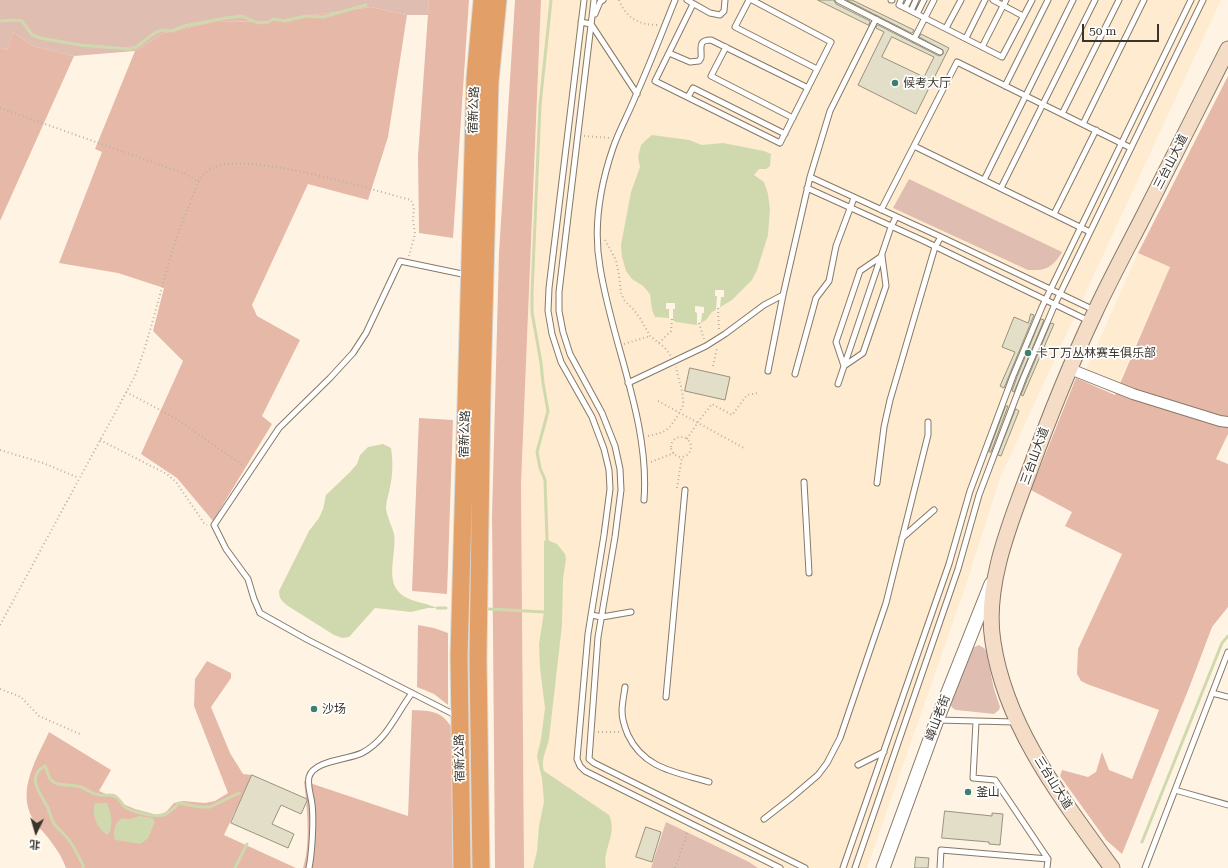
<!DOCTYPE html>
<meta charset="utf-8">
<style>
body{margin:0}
#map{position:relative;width:1228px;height:868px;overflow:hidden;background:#fff4e3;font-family:"Roboto Serif","Noto Sans SC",serif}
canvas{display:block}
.north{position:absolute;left:16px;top:812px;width:40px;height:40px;-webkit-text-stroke:3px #fff;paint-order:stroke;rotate:185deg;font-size:11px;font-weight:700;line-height:16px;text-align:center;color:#39342c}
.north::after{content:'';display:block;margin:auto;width:14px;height:18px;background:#39342c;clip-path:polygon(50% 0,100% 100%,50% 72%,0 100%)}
.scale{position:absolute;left:1082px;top:24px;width:77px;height:18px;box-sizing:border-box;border:2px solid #39342c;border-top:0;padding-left:5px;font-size:12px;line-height:14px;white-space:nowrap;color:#39342c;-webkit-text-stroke:3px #fff;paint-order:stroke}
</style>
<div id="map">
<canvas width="1228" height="868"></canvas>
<div class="north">北</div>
<div class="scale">50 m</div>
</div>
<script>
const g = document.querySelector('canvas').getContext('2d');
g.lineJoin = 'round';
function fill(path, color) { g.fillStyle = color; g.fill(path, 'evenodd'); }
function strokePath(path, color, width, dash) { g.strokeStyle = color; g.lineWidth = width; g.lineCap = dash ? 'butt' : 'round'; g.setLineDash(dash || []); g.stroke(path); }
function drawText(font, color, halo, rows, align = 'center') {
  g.font = font + ' "Roboto Serif","Noto Sans SC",serif'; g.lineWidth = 3.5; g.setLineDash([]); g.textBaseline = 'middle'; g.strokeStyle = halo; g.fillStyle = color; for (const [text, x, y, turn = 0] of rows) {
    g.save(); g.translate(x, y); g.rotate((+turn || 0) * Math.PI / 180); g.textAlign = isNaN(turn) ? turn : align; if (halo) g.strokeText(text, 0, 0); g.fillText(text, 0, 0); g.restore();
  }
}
fill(new Path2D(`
 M 541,0 L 1221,0 L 1000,478 L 966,585 L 867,868 L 524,868 L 521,484 Z
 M 1138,253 L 1170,267 L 1118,384 L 1086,370 Z`), '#feebd0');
fill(new Path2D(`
 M 0,0 L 429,0 L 428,15 L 407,15 L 371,7 L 271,21 L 214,22 L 164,33 L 135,51 L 74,56 L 33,46 L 13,32 L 7,50 L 0,48 Z
 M 909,179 L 1062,252 C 1053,267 1046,271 1028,270 L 893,208 Z
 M 979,645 L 984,648 L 986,651 L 994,689 L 1000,707 L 999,710 L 994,714 L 956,710 C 952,708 951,707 950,702 L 970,649 Z
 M 666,822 L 749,862 L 758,868 L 651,868 Z`), '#e0bdb1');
fill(new Path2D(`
 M 429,0 L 469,0 L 453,238 L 419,233 L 418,156 Z
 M 515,0 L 541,0 L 521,484 L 524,868 L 495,868 L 492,516 L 499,253 Z
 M 371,7 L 407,15 L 388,137 L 368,200 L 308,184 L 252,305 L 257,316 L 300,340 L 262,416 L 272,424 L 213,521 L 177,478 L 141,454 L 183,361 L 153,331 L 164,288 L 118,273 L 59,263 L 102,152 L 95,149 L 135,51 L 164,33 L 214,22 L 271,21 Z
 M 13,32 L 33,46 L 74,56 L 0,221 L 0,48 L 7,50 Z
 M 1228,76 L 1228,434 L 1216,459 L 1228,464 L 1228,607 L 1212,627 L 1189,688 L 1122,854 L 1106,840 L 1060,776 L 1062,770 L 1088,777 L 1096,772 L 1102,752 L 1109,770 L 1132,779 L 1159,710 L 1087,684 L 1081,681 L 1077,674 L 1078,649 L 1122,554 L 1065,526 L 1072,512 L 1031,490 L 1076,378 L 1115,395 L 1170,267 L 1138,253 Z
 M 419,418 L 453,420 L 447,594 L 412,591 Z
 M 418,625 L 434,628 L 448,633 L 448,705 L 434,694 L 417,687 Z
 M 207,661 L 231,673 L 231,678 L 211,707 L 230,753 L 243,774 L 252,775 L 224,835 L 296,868 L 66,868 C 62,856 53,844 45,834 C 41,829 36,825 33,819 C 16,791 37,758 49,732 L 111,770 L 99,791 L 118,799 L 123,804 L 135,809 L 157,815 L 166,812 L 174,803 L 183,801 L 205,803 L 215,801 L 228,793 L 194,706 L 195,679 Z
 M 412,710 C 431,711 441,710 452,728 L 453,868 L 303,868 C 311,844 307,806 304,781 L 408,816 Z`), '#e6b8a8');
fill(new Path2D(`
 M 652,135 L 689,140 L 702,145 L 723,143 L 764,151 L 771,154 L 770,166 L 766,169 L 759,169 L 754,175 L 764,182 L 768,194 L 770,210 L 768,235 L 757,270 L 752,280 L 732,300 L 712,312 L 706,320 L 697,325 L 676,322 L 669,318 L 655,317 L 652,310 L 650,294 L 643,286 L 632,279 L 626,271 L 622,257 L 621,245 L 631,192 L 640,167 L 638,157 L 641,145 L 646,140 Z
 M 383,444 L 391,448 C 393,460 393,475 390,487 C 389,494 386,501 386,508 C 387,517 392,526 394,534 C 397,551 386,577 398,591 C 407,602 425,602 437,608 L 428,608 L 411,612 L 375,608 L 349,637 L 342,638 L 334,635 L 288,606 C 282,601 279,599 279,591 L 309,531 L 319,518 L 323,509 L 326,495 L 350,472 L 357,464 L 360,455 L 368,447 Z
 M 547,540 L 557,544 L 565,554 L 566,559 L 563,579 L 562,625 L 549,739 C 547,750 540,760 544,771 L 609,815 C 618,834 602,849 606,868 L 533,868 L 537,851 L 539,826 L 544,802 L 542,779 L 537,756 L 541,739 L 545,708 L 540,668 L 539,644 L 544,612 L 544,541 Z
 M 95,803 L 107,803 C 111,813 114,825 108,835 C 97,829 91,815 95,803 Z
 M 140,816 L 153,818 L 155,822 L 148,838 L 141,844 L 115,840 C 113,834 114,822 121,819 C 124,817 127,820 130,819 C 134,818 136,817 140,816 Z`), '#d0d9ae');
fill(new Path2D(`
 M 715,290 L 724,290 L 724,297 L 721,297 L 720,307 L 716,310 L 717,296 L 715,296 Z
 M 666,303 L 675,303 L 675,309 L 673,309 L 673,320 L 669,318 L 669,309 L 666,309 Z
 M 695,306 L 704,307 L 704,313 L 702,313 L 701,322 L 697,325 L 697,313 L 695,312 Z`), '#fff4e3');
strokePath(new Path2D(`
 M 0,21 L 15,20 L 22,21 L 32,35 L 40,38 L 80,45 L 129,49 L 136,47 L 156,32 L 163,30 L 172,31 L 184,26 L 226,18 L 242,16 L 258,23 L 268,22 L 274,19 L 285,21 L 306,16 L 323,17 L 366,5
 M 547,540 L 545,480 L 540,468 L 537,452 L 548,411 L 543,383 L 541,363 L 532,312 L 532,293 L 540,105 L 551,0
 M 437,608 L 446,608
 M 489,609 L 544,612
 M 1142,842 L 1222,643 L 1228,636
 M 83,868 L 83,865 C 79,858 76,850 71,843 C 67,836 60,831 55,825 C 51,819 50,814 48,808 C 41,794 25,777 45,766 C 48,770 47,776 51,780 C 58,787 72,784 81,787 C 87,789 93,795 100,795 C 105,796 110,794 115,796 C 120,799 122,805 126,808 C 131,811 138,812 144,814 C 161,818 167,816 179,803 L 200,807 L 210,807 L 239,793
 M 235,868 L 247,844`), '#d0d9ae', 3);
const building = new Path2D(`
 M 818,0 L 834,0 L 836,4 L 870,21 L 869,25 Z
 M 847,0 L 852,0 L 914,30 L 912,33 Z
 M 878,25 L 939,56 L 943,54 L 943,50 L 919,37 L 921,34 L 949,48 L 916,114 L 858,85 L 884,32 L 876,28 ZM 892,37 L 934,57 L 924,77 L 882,57 Z
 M 1031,314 L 1034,315 L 1004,388 L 1000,386 L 1015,352 L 1002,347 L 1014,317 L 1028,323 Z
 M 1041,319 L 1044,320 L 1014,392 L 1012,391 L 1017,377 Z
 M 1051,323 L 1054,324 L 1023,396 L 1021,395 L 1027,380 Z
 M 690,368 L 730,377 L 725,400 L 685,391 Z
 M 1006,406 L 1008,406 L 991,452 L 989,452 Z
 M 1016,409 L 1019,411 L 1001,456 L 998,455 Z
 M 252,775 L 307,799 L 307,801 L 301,814 L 281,805 L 272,824 L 294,834 L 288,848 L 231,823 Z
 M 945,811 L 992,816 L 992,813 L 1003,814 L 1000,845 L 989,844 L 989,842 L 942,838 Z
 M 646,827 L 661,832 L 652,862 L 636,857 Z
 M 916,857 L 929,858 L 928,868 L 915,868 Z`);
fill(building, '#e3dec7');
strokePath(building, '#97937e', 1);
const service = new Path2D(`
 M 584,0 L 549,288 L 548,311 L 552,334 L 561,362 L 592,417 L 604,449 L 609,470 L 610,489 L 604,535 L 588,634 L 577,759 L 580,766 L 585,771 L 780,868
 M 594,0 L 559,292 L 559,311 L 563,332 L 570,354 L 602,413 L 615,446 L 620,469 L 621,490 L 615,537 L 598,637 L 589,759 L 594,763 L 805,868
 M 687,0 L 710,13 L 720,15 L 724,11 L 725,0
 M 749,0 L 735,27 L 817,69
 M 838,0 L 940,52
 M 891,0 L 892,0
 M 901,0 L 899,5 L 1002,57 L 1032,0
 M 993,0 L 1023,16
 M 693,4 L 655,81 L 780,143 L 831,42 L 752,0
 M 905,8 L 909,0
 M 911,11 L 916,0
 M 595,14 L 600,2 L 603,0
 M 917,14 L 924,0
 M 581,22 L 591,24 L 637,94
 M 946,28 L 961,0
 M 966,38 L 985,0
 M 914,39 L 934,0
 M 726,47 L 711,76 L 793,118
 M 982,47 L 1006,0
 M 669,53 L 690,62 L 699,61 L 701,58 C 702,48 697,40 711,40 L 808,88
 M 1005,86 L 1048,0
 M 688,97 L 693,88 L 785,134
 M 1062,114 L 1119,0
 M 1083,124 L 1144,0
 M 914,146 L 1090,232
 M 810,177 L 941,237 L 1094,310
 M 984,180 L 1073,0
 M 807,188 L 924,241 L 1089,321
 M 1001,188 L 1095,0
 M 881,210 L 957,62 L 1131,148
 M 1054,214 L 1096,130
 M 882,256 L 886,286 L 863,353 L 844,366 L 836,342 L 860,271 Z
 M 768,371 L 783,295 L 810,177 L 830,111 L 876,19
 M 795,374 L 816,298 L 829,281 L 836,246 L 854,198
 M 628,383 L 706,346 L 725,334 L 764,305 L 783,295
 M 838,384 L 891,227 L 896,217
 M 804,482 L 809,573
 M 877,483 L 884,427 L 890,400 L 935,247 L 941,237
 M 644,500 C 650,421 612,344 600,267 C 593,227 600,186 613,148 C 619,130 629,113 636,95 C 650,64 662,32 675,0
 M 902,538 L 934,510
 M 591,615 L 602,617 L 631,612
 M 625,687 C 624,695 622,704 622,711 C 622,720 625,728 628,735 C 644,769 676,772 709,782
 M 1212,693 L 1228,697
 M 666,697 L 685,490
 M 457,716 L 308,640 L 260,613 L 254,599 L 248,579 L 226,549 L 214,525 L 279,428 L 330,378 L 353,353 L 366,333 L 400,261 L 467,275
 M 937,720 L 1015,722
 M 976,722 L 973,778 L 995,780 L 1048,859
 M 858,765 L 884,752
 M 1175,790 L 1228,805
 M 764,819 L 791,798 L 818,775 L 827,763 L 840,738 L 886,603 L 928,435 L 928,422
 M 309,868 C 312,853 314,820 312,804 C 311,795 307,786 309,777 C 314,760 348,760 362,753 C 387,740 396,714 412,693
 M 843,868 L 949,564 L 970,491 L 1013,376 L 1042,307 L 1191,0
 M 855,868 L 958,569 L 979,495 L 1023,379 L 1055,304 L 1203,0
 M 940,868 L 941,850 L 1048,859 L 1047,868
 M 1145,868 L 1228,652`);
const minor = new Path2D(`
 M 1070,369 L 1133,394 L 1220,421 L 1228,422`);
const tertiary = new Path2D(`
 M 883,868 L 937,720 L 991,584`);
const secondary = new Path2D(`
 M 1112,868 C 1062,799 1006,728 993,642 C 984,587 1009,526 1028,475 C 1048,420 1070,365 1095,312 C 1109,282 1125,252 1140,223 C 1169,165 1199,107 1228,49`);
const trunk = new Path2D(`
 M 462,868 L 459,656 L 475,78 L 482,0
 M 481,868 L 478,657 L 482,391 L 490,82 L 498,0`);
strokePath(service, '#867967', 7);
strokePath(minor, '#867967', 12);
strokePath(tertiary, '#867967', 15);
strokePath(secondary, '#867967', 17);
strokePath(trunk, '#dbdad9', 19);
strokePath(new Path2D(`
 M 619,0 C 626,18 639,25 658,25
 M 0,108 L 186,174 L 199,182
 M 584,136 L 610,138
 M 605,240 L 616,260 L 619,275 L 621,293 L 624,300 L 633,309 L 640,318 L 650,336 L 665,348 L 671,356
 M 718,308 L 719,330
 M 699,323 L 704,339
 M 659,343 L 671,331 L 672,319
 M 624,344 L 650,336
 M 713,366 L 717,348
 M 126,392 L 175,418 L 244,466
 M 658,401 L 744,448
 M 648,436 C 667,432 669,430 679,413 C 681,409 684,406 683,401 C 683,390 678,378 676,367
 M671 447a10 10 0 1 1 20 0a10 10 0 1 1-20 0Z
 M 687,439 L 698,422 L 712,404 L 732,415 L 747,395 L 758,393
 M 100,440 L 167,474 L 176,482 L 204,523 L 207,525
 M 0,450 L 43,463 L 79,478
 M 651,462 L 674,453
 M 677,488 L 682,457
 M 0,625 L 135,376 C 156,321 165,262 188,208 C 192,200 196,185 201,177 C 203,174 209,170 213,168 C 245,150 372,190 411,200 L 414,207 L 413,220 L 415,234 L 409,256
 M 0,689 L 21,697 L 39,716 L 82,735
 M 598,732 L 620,732
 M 675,868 L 688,831`), '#bab1a3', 2, [1, 3]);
strokePath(service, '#fff', 5);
strokePath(minor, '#fff', 10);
strokePath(tertiary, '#fff', 13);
strokePath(secondary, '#f4dcc7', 15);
strokePath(trunk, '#e2a068', 17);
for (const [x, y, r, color] of [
 [895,83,4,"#3d7e6d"],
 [1028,353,4,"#3d7e6d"],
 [314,709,4,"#3d7e6d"],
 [968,792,4,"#3d7e6d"]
]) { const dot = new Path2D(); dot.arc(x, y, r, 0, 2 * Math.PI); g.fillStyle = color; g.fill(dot); strokePath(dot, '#fff', 1.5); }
drawText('12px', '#39342c', '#fff', [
 ["候考大厅",903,83],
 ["卡丁万丛林赛车俱乐部",1036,353],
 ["沙场",322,709],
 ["釜山",976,792]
], 'left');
drawText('12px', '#39342c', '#fff', [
 ["宿新公路",474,110,-88],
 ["三台山大道",1171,162,-63],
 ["宿新公路",465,434,-88],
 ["三台山大道",1035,456,-70],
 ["嶂山老街",938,718,-69],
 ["宿新公路",460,758,-91],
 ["三台山大道",1053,783,58]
]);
</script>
